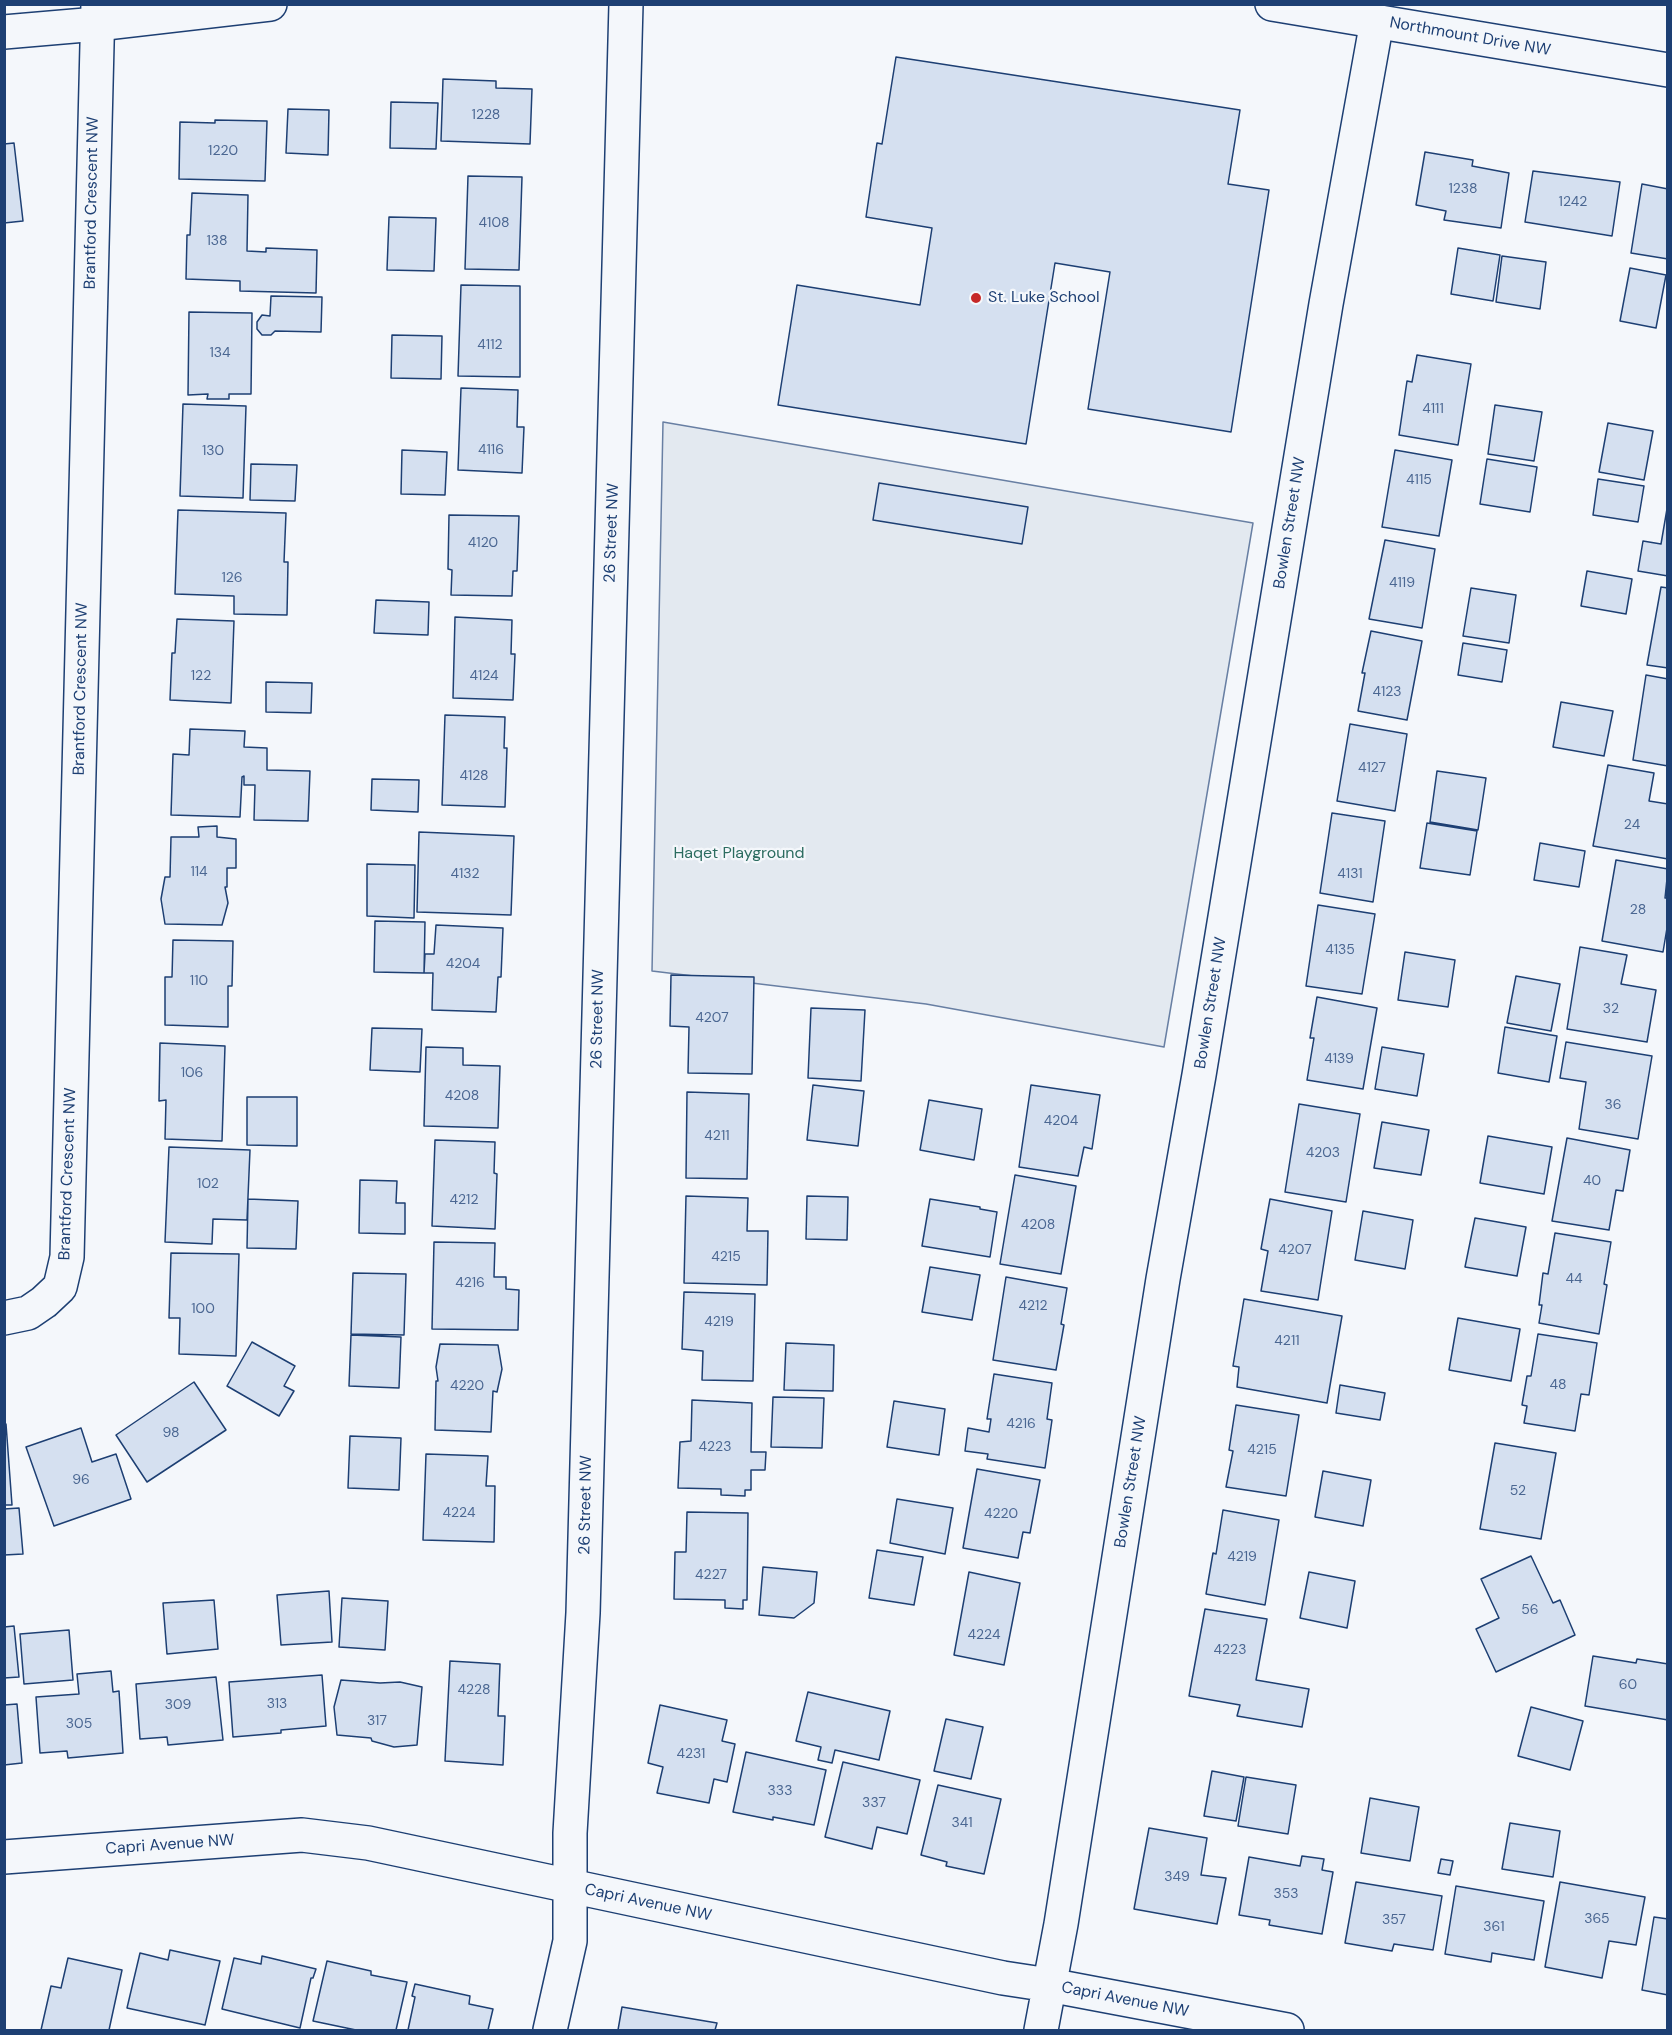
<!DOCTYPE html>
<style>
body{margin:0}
#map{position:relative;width:1672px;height:2035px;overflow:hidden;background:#f4f7fb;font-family:"DM Sans",sans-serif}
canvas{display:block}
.frame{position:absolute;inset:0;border:6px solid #1d3f73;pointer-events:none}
</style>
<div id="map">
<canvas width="1672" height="2035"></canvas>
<div class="frame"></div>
</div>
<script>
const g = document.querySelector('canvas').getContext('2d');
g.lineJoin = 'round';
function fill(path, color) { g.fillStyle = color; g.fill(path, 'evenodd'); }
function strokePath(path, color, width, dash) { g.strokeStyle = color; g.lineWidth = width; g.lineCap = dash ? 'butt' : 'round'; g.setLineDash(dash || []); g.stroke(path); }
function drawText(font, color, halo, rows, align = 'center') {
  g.font = font + ' "DM Sans",sans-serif'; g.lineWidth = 4.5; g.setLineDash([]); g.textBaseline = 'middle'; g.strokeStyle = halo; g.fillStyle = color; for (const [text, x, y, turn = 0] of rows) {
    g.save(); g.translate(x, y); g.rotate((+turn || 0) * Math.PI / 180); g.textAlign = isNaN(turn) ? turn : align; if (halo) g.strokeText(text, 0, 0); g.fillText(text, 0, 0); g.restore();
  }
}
const green = new Path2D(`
 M 663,422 L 1253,523 L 1164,1047 L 926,1004 L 652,971 Z`);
fill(green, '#e3e9f0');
strokePath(green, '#687fa3', 1.5);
const building = new Path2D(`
 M 896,57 L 1240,110 L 1228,184 L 1269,190 L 1231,432 L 1088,409 L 1110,272 L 1055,263 L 1026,444 L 778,405 L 797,285 L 920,305 L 932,228 L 866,217 L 877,143 L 882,144 Z
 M 443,79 L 496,81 L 496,88 L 532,89 L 530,144 L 441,141 Z
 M 391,102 L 438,103 L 436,149 L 390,148 Z
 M 288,109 L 329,110 L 328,155 L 286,153 Z
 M 215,120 L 267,121 L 265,181 L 179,179 L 180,122 L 215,123 Z
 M 14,143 L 23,221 L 4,223 L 4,144 Z
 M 1425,152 L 1473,160 L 1472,166 L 1509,173 L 1501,228 L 1444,220 L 1446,211 L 1416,205 Z
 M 1533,171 L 1620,182 L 1612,236 L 1525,222 Z
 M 468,176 L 522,177 L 519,270 L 465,269 Z
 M 1642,184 L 1668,189 L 1668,259 L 1631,253 Z
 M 192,193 L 248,195 L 247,251 L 266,252 L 266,248 L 317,250 L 316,293 L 240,291 L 240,281 L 186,279 L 187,235 L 190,235 Z
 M 389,217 L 436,218 L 434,271 L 387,270 Z
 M 1458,248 L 1500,255 L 1493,301 L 1451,294 Z
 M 1502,256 L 1546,262 L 1540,309 L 1496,302 Z
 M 1630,268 L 1666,275 L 1656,328 L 1620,321 Z
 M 461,285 L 520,286 L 520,377 L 458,376 Z
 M 271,296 L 322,297 L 321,332 L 275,331 L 271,335 L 262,335 L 257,329 L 257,322 L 262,315 L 270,316 Z
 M 189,312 L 252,313 L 251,394 L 229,394 L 229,399 L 207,399 L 208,394 L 188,395 Z
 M 392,335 L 442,336 L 441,379 L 391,378 Z
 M 1417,355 L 1471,364 L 1458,445 L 1399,435 L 1407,381 L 1412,382 Z
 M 461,388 L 518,390 L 517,427 L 524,427 L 522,473 L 458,470 Z
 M 183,404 L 246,406 L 243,498 L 180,496 Z
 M 1495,405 L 1542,412 L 1534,461 L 1488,454 Z
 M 1608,423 L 1653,431 L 1644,480 L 1599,472 Z
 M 402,450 L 447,452 L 445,495 L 401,494 Z
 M 1395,450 L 1452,460 L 1439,536 L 1382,527 Z
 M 1487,459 L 1537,467 L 1530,512 L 1480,504 Z
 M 251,464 L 297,465 L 295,501 L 250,500 Z
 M 1598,479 L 1644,486 L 1638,522 L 1593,515 Z
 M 879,483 L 1028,507 L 1022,544 L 873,520 Z
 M 1668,503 L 1668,576 L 1638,571 L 1643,541 L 1661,544 Z
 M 178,510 L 286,513 L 284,562 L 288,562 L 287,615 L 234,614 L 234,596 L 175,594 Z
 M 449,515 L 519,516 L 517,571 L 513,571 L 512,596 L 451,595 L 452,570 L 448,569 Z
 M 1385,540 L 1435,549 L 1422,628 L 1369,619 Z
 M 1587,571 L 1632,579 L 1626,614 L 1581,606 Z
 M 1661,587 L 1668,588 L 1668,668 L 1647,665 Z
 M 1471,588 L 1516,595 L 1509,643 L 1463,636 Z
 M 376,600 L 429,602 L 428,635 L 374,633 Z
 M 455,617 L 512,620 L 511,654 L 515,654 L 513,700 L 453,698 Z
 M 177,619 L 234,621 L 231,703 L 170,700 L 172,653 L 175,653 Z
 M 1371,631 L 1422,641 L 1407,720 L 1358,711 L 1365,673 L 1362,673 Z
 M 1463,643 L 1507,650 L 1502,682 L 1458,675 Z
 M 1646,675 L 1668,679 L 1668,766 L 1633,760 Z
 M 266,682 L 312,683 L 311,713 L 266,712 Z
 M 1561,702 L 1613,711 L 1604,756 L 1553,747 Z
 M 445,715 L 505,717 L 504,748 L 507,748 L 505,807 L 442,805 Z
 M 1350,724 L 1407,734 L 1395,811 L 1337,801 Z
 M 190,729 L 245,731 L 244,747 L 267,748 L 267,770 L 310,771 L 308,821 L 254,820 L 255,785 L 244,785 L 244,776 L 242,777 L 240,817 L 171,815 L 173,754 L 189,755 Z
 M 1608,765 L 1654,773 L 1649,801 L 1668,804 L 1668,859 L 1593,846 Z
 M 1437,771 L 1486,778 L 1478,830 L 1430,822 Z
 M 372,779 L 419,780 L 418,812 L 371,810 Z
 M 1332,813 L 1385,821 L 1373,902 L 1320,893 Z
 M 1427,823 L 1477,831 L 1470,875 L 1420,868 Z
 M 217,826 L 217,837 L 236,839 L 236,868 L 227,868 L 227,887 L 225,887 L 228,903 L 222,925 L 165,924 L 161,899 L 165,877 L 170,877 L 171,837 L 199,837 L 198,827 Z
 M 419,832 L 514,836 L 511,915 L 417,912 Z
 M 1540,843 L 1585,851 L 1579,887 L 1534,880 Z
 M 1616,860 L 1668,869 L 1665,898 L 1668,898 L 1668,922 L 1663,952 L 1602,941 Z
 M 367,864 L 415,865 L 414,918 L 367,916 Z
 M 1318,905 L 1375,914 L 1362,994 L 1306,986 Z
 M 375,921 L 425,922 L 424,973 L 374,972 Z
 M 436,925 L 503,928 L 501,977 L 498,977 L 496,1012 L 432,1010 L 433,973 L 424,973 L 425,954 L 434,954 Z
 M 173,940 L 233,941 L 232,986 L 228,986 L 228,1027 L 165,1025 L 165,977 L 172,977 Z
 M 1580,947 L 1627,955 L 1621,984 L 1656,990 L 1647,1042 L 1567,1029 Z
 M 1405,952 L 1455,960 L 1448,1007 L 1398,1000 Z
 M 671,975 L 754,977 L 752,1074 L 688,1073 L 689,1027 L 670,1026 Z
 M 1516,976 L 1560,984 L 1551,1031 L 1507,1023 Z
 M 1317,997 L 1377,1008 L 1363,1089 L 1307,1080 L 1314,1038 L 1310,1038 Z
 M 811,1008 L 865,1010 L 861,1081 L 808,1078 Z
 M 1505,1027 L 1557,1036 L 1549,1082 L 1498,1073 Z
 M 372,1028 L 422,1029 L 420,1072 L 370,1070 Z
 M 1566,1042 L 1652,1056 L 1638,1139 L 1579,1129 L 1586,1082 L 1560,1078 Z
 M 160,1043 L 225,1046 L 222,1141 L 165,1139 L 166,1100 L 159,1101 Z
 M 426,1047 L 463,1048 L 463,1065 L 500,1066 L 498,1128 L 424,1126 Z
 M 1382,1047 L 1424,1054 L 1417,1096 L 1375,1089 Z
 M 813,1085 L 864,1091 L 858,1146 L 807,1140 Z
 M 1031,1085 L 1100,1095 L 1092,1149 L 1084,1147 L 1078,1176 L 1019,1167 Z
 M 687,1092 L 749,1094 L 747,1179 L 686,1178 Z
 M 247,1097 L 297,1097 L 297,1146 L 247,1145 Z
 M 929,1100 L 982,1109 L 974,1160 L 920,1150 Z
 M 1299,1104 L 1360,1114 L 1346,1202 L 1285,1192 Z
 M 1382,1122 L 1429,1130 L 1421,1175 L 1374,1168 Z
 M 1488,1136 L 1552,1147 L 1544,1194 L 1480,1183 Z
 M 1567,1138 L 1630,1150 L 1623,1191 L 1616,1190 L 1609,1230 L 1552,1221 Z
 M 435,1140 L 495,1142 L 494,1173 L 497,1174 L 495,1229 L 432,1226 Z
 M 169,1147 L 250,1150 L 247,1220 L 213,1219 L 212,1244 L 165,1242 Z
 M 1015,1175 L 1076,1186 L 1061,1274 L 1000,1264 Z
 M 360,1180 L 397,1181 L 396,1203 L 405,1203 L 405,1234 L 359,1233 Z
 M 686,1196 L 748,1198 L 747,1231 L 768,1231 L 767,1285 L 684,1283 Z
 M 807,1196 L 848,1197 L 847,1240 L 806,1239 Z
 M 248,1199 L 298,1201 L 296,1249 L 247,1248 Z
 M 930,1199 L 980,1207 L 980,1209 L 997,1212 L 990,1257 L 922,1246 Z
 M 1270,1199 L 1332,1211 L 1318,1300 L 1261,1291 L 1268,1251 L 1261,1249 Z
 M 1363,1211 L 1413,1220 L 1405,1269 L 1355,1260 Z
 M 1475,1218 L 1526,1227 L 1517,1276 L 1465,1267 Z
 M 1555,1233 L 1611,1242 L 1604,1284 L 1607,1285 L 1599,1334 L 1539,1323 L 1542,1305 L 1539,1305 L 1543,1273 L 1548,1274 Z
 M 434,1242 L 495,1243 L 494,1277 L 506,1277 L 506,1289 L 519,1290 L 518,1330 L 432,1329 Z
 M 171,1253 L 239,1254 L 236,1356 L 179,1354 L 180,1318 L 169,1318 Z
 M 930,1267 L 980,1275 L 972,1320 L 922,1312 Z
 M 353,1273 L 406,1274 L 404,1335 L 351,1334 Z
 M 1006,1277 L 1067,1288 L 1061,1324 L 1064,1325 L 1056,1370 L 993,1360 Z
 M 684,1292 L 755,1294 L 753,1381 L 702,1380 L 703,1351 L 682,1349 Z
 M 1244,1299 L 1342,1316 L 1327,1403 L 1237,1387 L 1239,1367 L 1233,1366 Z
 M 1458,1318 L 1520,1329 L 1511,1381 L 1449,1370 Z
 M 1538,1334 L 1597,1343 L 1589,1395 L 1581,1394 L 1575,1431 L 1524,1423 L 1527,1406 L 1522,1405 L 1527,1376 L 1531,1376 Z
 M 351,1335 L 401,1337 L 399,1388 L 349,1386 Z
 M 252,1342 L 295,1366 L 284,1386 L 294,1391 L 279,1416 L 227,1386 Z
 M 786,1343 L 834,1345 L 833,1391 L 784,1390 Z
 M 440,1344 L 498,1345 L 502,1369 L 497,1392 L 493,1391 L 491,1432 L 435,1430 L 436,1381 L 438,1381 L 436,1367 Z
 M 994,1374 L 1052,1383 L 1047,1419 L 1052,1420 L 1045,1468 L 987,1459 L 988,1454 L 965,1451 L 968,1428 L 989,1432 L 991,1419 L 987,1419 Z
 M 194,1382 L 226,1430 L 147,1482 L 116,1435 Z
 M 1340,1385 L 1385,1393 L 1380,1420 L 1336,1413 Z
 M 773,1397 L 824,1398 L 822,1448 L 771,1447 Z
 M 692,1400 L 752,1403 L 751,1452 L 766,1452 L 765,1470 L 751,1470 L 751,1490 L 745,1490 L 745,1496 L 721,1495 L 721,1489 L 678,1488 L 680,1442 L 691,1441 Z
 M 894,1401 L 945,1409 L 939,1455 L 887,1447 Z
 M 1236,1405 L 1299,1415 L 1286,1496 L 1226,1487 L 1233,1451 L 1229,1450 Z
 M 4,1424 L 6,1424 L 12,1505 L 4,1505 Z
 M 81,1428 L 92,1462 L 116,1454 L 131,1499 L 54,1526 L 26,1447 Z
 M 350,1436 L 401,1438 L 399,1490 L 348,1488 Z
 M 1495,1443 L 1556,1453 L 1541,1539 L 1480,1529 Z
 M 426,1454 L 488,1456 L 486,1486 L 495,1486 L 494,1542 L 423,1540 Z
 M 977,1469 L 1040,1480 L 1030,1533 L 1023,1532 L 1018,1558 L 963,1548 Z
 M 1323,1471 L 1371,1480 L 1363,1526 L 1315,1517 Z
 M 897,1499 L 953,1508 L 945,1554 L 890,1543 Z
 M 19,1508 L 23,1554 L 4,1555 L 4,1509 Z
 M 1223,1510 L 1279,1520 L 1265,1605 L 1206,1594 L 1213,1553 L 1216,1554 Z
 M 687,1512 L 748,1513 L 747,1600 L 743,1600 L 743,1609 L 725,1608 L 725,1600 L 674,1599 L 675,1552 L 686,1552 Z
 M 877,1550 L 923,1557 L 914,1605 L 869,1598 Z
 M 1531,1556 L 1553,1603 L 1560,1600 L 1575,1635 L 1496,1672 L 1476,1629 L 1499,1618 L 1481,1579 Z
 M 763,1567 L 817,1572 L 814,1603 L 794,1618 L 759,1615 Z
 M 969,1572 L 1020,1583 L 1004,1665 L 954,1655 Z
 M 1309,1572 L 1355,1581 L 1347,1628 L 1300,1618 Z
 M 329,1591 L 332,1642 L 281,1645 L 277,1595 Z
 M 342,1598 L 388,1601 L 385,1650 L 339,1647 Z
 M 214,1600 L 218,1649 L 167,1654 L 163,1603 Z
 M 1205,1609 L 1267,1619 L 1256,1680 L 1309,1689 L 1302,1727 L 1237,1716 L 1240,1705 L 1189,1696 Z
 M 14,1626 L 19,1677 L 4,1678 L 4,1627 Z
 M 69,1630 L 73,1680 L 24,1684 L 20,1634 Z
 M 1593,1656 L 1636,1663 L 1637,1659 L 1668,1664 L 1668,1720 L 1585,1706 Z
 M 450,1661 L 500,1664 L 498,1716 L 505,1716 L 503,1765 L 445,1761 Z
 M 111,1671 L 113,1692 L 119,1691 L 123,1753 L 68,1758 L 67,1751 L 40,1753 L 36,1697 L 79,1694 L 77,1674 Z
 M 322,1675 L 326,1726 L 281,1730 L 281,1733 L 233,1737 L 229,1682 Z
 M 216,1677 L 223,1740 L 168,1745 L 167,1737 L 140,1739 L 136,1684 Z
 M 341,1680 L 380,1683 L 400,1682 L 422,1687 L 417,1745 L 394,1747 L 372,1741 L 371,1738 L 337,1735 L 334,1707 Z
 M 808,1692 L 890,1711 L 879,1760 L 835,1750 L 832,1763 L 818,1760 L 821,1747 L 796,1741 Z
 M 17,1704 L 22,1763 L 4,1765 L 4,1705 Z
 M 660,1705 L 727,1720 L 722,1741 L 735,1744 L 727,1782 L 714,1779 L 709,1803 L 657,1793 L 663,1767 L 648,1763 Z
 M 1531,1707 L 1583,1721 L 1570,1770 L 1518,1756 Z
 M 946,1719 L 983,1727 L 971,1779 L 934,1771 Z
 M 746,1752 L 826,1770 L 814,1825 L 773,1817 L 773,1820 L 733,1812 Z
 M 843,1762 L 920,1780 L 907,1834 L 877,1827 L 872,1849 L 825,1837 Z
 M 1212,1771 L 1244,1777 L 1236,1821 L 1204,1816 Z
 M 1246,1777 L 1296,1785 L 1288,1834 L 1238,1826 Z
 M 938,1785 L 1001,1799 L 984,1874 L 946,1866 L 947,1862 L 921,1855 Z
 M 1370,1798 L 1419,1807 L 1410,1861 L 1361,1853 Z
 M 1510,1823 L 1560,1831 L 1553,1877 L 1502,1869 Z
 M 1149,1828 L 1207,1838 L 1201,1875 L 1226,1878 L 1217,1924 L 1134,1909 Z
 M 1302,1856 L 1324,1859 L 1322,1870 L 1333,1872 L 1322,1934 L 1269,1925 L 1270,1920 L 1239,1915 L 1249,1857 L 1300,1866 Z
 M 1441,1859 L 1453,1861 L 1450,1875 L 1438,1873 Z
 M 1356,1882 L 1442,1896 L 1433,1950 L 1394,1944 L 1392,1951 L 1345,1943 Z
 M 1560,1882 L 1645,1897 L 1636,1945 L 1609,1941 L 1602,1978 L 1545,1967 Z
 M 1456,1886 L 1544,1901 L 1534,1960 L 1492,1953 L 1491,1962 L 1445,1954 Z
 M 1654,1917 L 1668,1919 L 1668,1995 L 1642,1990 Z
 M 170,1950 L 220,1961 L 205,2025 L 127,2008 L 140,1953 L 168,1960 Z
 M 262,1956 L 316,1969 L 313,1978 L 311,1978 L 300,2028 L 222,2009 L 234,1958 L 261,1964 Z
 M 68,1958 L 122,1970 L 109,2030 L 41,2030 L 51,1986 L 61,1988 Z
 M 327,1961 L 371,1971 L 371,1975 L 407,1982 L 396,2030 L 356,2030 L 313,2021 Z
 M 415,1984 L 470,1996 L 469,2004 L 493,2009 L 488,2030 L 408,2030 L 415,1997 L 412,1996 Z
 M 622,2007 L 717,2023 L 715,2030 L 618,2030 Z`);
fill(building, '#d5e0f0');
strokePath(building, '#1d3f73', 1.5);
const minor = new Path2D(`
 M 4,1318 L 28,1313 L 44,1302 L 60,1287 L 67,1257 L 98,4
 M 4,1857 L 302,1835 L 368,1843 L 1003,1978 L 1049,1985 L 1287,2030
 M 550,2030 L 570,1941 L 570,1833 L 583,1613 L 626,4
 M 1041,2030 L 1061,1924 L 1163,1279 L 1199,1075 L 1326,304 L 1377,21`);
const tertiary = new Path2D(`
 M 1272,4 L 1668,70
 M 4,32 L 97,24 L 270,4`);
strokePath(minor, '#1d3f73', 36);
strokePath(tertiary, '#1d3f73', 36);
strokePath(minor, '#f4f7fb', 33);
strokePath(tertiary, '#f4f7fb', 33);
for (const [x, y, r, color] of [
 [976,298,6,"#c62828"]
]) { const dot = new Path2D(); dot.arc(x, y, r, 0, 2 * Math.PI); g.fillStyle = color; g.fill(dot); strokePath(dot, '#f4f7fb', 2); }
drawText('14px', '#4b6792', null, [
 ["1228",486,115],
 ["1220",223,151],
 ["1238",1463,189],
 ["1242",1573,202],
 ["4108",494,223],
 ["138",217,241],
 ["4112",490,345],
 ["134",220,353],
 ["4111",1433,409],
 ["4116",491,450],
 ["130",213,451],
 ["4115",1419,480],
 ["4120",483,543],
 ["126",232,578],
 ["4119",1402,583],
 ["122",201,676],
 ["4124",484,676],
 ["4123",1387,692],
 ["4127",1372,768],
 ["4128",474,776],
 ["24",1632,825],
 ["114",199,872],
 ["4132",465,874],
 ["4131",1350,874],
 ["28",1638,910],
 ["4135",1340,950],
 ["4204",463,964],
 ["110",199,981],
 ["32",1611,1009],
 ["4207",712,1018],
 ["4139",1339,1059],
 ["106",192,1073],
 ["4208",462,1096],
 ["36",1613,1105],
 ["4204",1061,1121],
 ["4211",717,1136],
 ["4203",1323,1153],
 ["40",1592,1181],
 ["102",208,1184],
 ["4212",464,1200],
 ["4208",1038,1225],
 ["4207",1295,1250],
 ["4215",726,1257],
 ["44",1574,1279],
 ["4216",470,1283],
 ["4212",1033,1306],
 ["100",203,1309],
 ["4219",719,1322],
 ["4211",1287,1341],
 ["48",1558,1385],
 ["4220",467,1386],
 ["4216",1021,1424],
 ["98",171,1433],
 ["4223",715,1447],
 ["4215",1262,1450],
 ["96",81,1480],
 ["52",1518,1491],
 ["4224",459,1513],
 ["4220",1001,1514],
 ["4219",1242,1557],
 ["4227",711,1575],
 ["56",1530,1610],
 ["4224",984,1635],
 ["4223",1230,1650],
 ["60",1628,1685],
 ["4228",474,1690],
 ["313",277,1704],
 ["309",178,1705],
 ["317",377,1721],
 ["305",79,1724],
 ["4231",691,1754],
 ["333",780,1791],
 ["337",874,1803],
 ["341",962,1823],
 ["349",1177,1877],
 ["353",1286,1894],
 ["365",1597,1919],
 ["357",1394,1920],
 ["361",1494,1927]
]);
drawText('16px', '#1d3f73', '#f4f7fb', [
 ["Northmount Drive NW",1470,37,10],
 ["Brantford Crescent NW",92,203,-89],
 ["Bowlen Street NW",1290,523,-81],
 ["26 Street NW",612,533,-88],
 ["Brantford Crescent NW",81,689,-89],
 ["Bowlen Street NW",1211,1003,-81],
 ["26 Street NW",598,1019,-89],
 ["Brantford Crescent NW",68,1174,-88],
 ["Bowlen Street NW",1131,1482,-81],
 ["26 Street NW",586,1505,-89],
 ["Capri Avenue NW",170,1845,-4],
 ["Capri Avenue NW",648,1903,12],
 ["Capri Avenue NW",1125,2000,11]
]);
drawText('16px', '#1d3f73', '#f4f7fb', [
 ["St. Luke School",988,298]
], 'left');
drawText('16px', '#2c6c60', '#f4f7fb', [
 ["Haqet Playground",739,854]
]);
</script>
